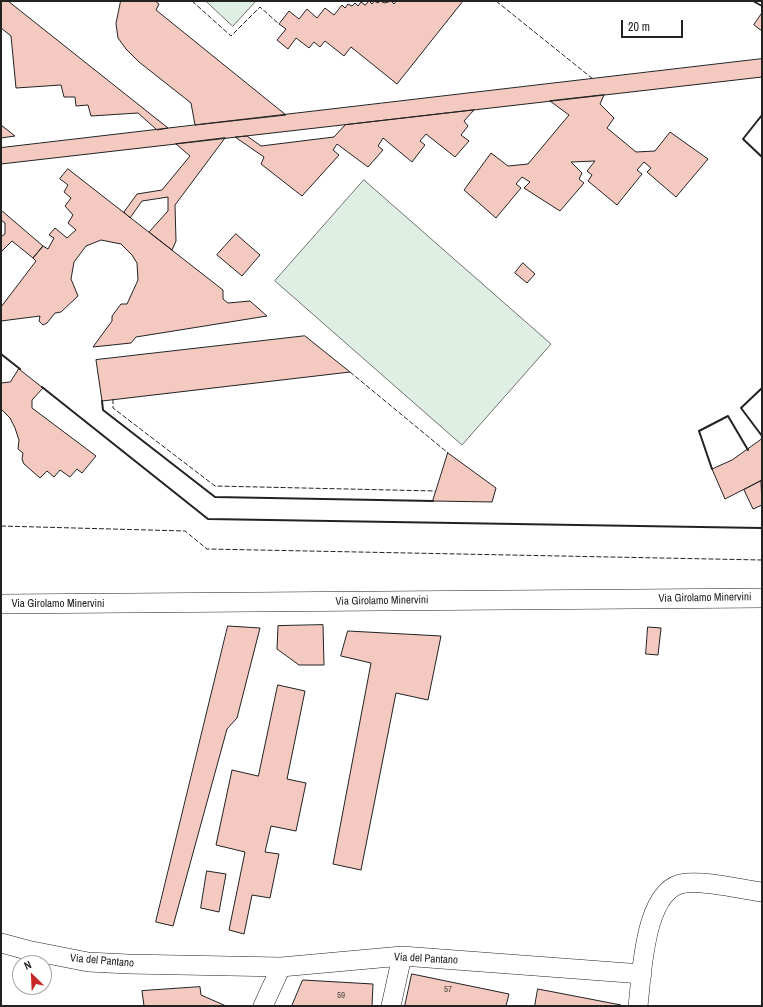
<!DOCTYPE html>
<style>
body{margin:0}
#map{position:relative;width:763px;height:1007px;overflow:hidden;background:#fff;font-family:"Archivo Narrow",sans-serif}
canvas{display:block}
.frame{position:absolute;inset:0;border:2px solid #222;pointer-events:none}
.north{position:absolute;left:12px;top:955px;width:40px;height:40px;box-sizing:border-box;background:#fff;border:1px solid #a7a7a7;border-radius:50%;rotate:336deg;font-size:11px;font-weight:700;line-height:16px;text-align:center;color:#222}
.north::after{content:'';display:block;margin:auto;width:14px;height:18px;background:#c62828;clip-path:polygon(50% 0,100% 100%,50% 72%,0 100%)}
.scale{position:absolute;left:621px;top:20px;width:62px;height:18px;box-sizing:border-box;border:2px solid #222;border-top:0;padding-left:5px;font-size:12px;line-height:14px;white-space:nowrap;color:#222;-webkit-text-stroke:3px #fff;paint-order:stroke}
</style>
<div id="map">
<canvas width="763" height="1007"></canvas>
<div class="frame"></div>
<div class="north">N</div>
<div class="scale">20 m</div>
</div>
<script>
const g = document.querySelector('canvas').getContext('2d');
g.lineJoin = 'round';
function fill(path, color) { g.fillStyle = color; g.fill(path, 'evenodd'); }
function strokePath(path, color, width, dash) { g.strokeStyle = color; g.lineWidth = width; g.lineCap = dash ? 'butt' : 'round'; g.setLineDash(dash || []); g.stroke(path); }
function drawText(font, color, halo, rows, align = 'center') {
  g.font = font + ' "Archivo Narrow",sans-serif'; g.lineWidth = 3; g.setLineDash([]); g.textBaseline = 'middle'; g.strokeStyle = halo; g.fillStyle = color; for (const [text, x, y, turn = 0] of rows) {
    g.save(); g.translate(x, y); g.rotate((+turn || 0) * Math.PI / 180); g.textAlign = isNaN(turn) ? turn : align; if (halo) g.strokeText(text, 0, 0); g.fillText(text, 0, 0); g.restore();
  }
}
const green = new Path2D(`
 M 206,1 L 256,1 L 233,26 Z
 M 364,180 L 551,344 L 462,445 L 275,281 Z`);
fill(green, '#e0efe3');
strokePath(green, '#6f6f6f', 1);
const building = new Path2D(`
 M 1,1 L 8,1 L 168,128 L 157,130 L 138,113 L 91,116 L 88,105 L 76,106 L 75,97 L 64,97 L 61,85 L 16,88 L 11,36 L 1,28 Z
 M 121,1 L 155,1 L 159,4 L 156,10 L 286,115 L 195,125 L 191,103 L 139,62 L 126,49 L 118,38 L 116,24 Z
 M 369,1 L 372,4 L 374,1 L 378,3 L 380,1 L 385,3 L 391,1 L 394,4 L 396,1 L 463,1 L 397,84 L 351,47 L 344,56 L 325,41 L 320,47 L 314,42 L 309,48 L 296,38 L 288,49 L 277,40 L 286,29 L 279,24 L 289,11 L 299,19 L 307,9 L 317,18 L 325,8 L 334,15 L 342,5 L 345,8 L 348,4 L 352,6 L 355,3 L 358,6 L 361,2 L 365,5 Z
 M 762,13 L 762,31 L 754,25 Z
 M 762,59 L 762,77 L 1,164 L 1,148 Z
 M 604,95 L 600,104 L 614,118 L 607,128 L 636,152 L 655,151 L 670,132 L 708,159 L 676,197 L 647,172 L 651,168 L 644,162 L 637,170 L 642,174 L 617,205 L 588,181 L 592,175 L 587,171 L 595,161 L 571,162 L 582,173 L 579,179 L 584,183 L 560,211 L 524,188 L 530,182 L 522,177 L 516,184 L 521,188 L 496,218 L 464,190 L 491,153 L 508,166 L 528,164 L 569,115 L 550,101 Z
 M 474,110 L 464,121 L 468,126 L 461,135 L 469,141 L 455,157 L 426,134 L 420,141 L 425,145 L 412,162 L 383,138 L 378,146 L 383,150 L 368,167 L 337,144 L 333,150 L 339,155 L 302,196 L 261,164 L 264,157 L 235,137 L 247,136 L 261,146 L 334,137 L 345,125 Z
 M 1,125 L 15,136 L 1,138 Z
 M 225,138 L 175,205 L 176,241 L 172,250 L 149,232 L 168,211 L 168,197 L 142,201 L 130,218 L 124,212 L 137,194 L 162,190 L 190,156 L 176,144 Z
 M 68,169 L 223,290 L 223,299 L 228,303 L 250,301 L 267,316 L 136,337 L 131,343 L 93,347 L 112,321 L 112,316 L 121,304 L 127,304 L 138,280 L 137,263 L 132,255 L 121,244 L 101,240 L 86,246 L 74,262 L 71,279 L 78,296 L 61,312 L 55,313 L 47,323 L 43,325 L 39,321 L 40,316 L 1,321 L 1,307 L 36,261 L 33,258 L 43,246 L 48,249 L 54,238 L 49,235 L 55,228 L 67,238 L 76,230 L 68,223 L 73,215 L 65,206 L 71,198 L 64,192 L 68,185 L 60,179 Z
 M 1,210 L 43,246 L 33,258 L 12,241 L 1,252 L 1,237 L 5,234 L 5,223 L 1,220 Z
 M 236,234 L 260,255 L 242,276 L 217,255 Z
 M 523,263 L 535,274 L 527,283 L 515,273 Z
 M 305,336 L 350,372 L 102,401 L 96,360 Z
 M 19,369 L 43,388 L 32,400 L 32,408 L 96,456 L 82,473 L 77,469 L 70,477 L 60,470 L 54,477 L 47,471 L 40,478 L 24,464 L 22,459 L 23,453 L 18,449 L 19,440 L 15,428 L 10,418 L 1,409 L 1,383 L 10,382 Z
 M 762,439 L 762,480 L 725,499 L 712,469 L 732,460 Z
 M 448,453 L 496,488 L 492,502 L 433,501 Z
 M 761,481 L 762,505 L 753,509 L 744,490 Z
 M 323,625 L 324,665 L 299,665 L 277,649 L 278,626 Z
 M 228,626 L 260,628 L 237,718 L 227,729 L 173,926 L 156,922 Z
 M 648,627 L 661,628 L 658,655 L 646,654 Z
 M 348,631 L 441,636 L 428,700 L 396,693 L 361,870 L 333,864 L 371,663 L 341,656 Z
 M 278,685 L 305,691 L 287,779 L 306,783 L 296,831 L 271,826 L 265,852 L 279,854 L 270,898 L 252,895 L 244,934 L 229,930 L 245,852 L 216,845 L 232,770 L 258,776 Z
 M 207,871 L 226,874 L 219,912 L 201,908 Z
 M 412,974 L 509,994 L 506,1006 L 405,1006 Z
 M 303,980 L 373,984 L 372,1006 L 292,1006 Z
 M 200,987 L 201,995 L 226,1006 L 144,1006 L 142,991 Z
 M 538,989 L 621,1005 L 621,1006 L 535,1006 Z`);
fill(building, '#f3c9c0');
strokePath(building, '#222', 1);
const street = new Path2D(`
 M 1,604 L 762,598
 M 1,943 L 27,950 L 88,962 L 128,964 L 281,967 L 402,956 L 642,974
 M 263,1006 L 281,967
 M 391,1006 L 402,956
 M 638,1006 C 642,974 644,886 686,883 C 709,881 739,889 762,892`);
strokePath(street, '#222', 20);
strokePath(street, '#fff', 19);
strokePath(new Path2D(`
 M 192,1 L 231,36 L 260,7 L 279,24
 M 496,1 L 593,79
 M 350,372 L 448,453
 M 113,399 L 113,408 L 215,486 L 435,491
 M 1,526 L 185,531 L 207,549 L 762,560`), '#222', 1, [5, 2]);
strokePath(new Path2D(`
 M 753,1 L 762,6
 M 762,115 L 743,139 L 762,157
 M 1,354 L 20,369
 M 42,387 L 208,519 L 762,528
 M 762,388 L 741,408 L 762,436
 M 102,401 L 103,410 L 215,497 L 433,501
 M 712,469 L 699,431 L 728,416 L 748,450`), '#222', 2);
drawText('9px', '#564c4a', null, [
 ["57",448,990],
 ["59",341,996]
]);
drawText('11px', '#222', '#fff', [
 ["Via Girolamo Minervini",705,598,-1],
 ["Via Girolamo Minervini",382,601,-1],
 ["Via Girolamo Minervini",58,604],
 ["Via del Pantano",426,959,3],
 ["Via del Pantano",102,961,5]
]);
</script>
